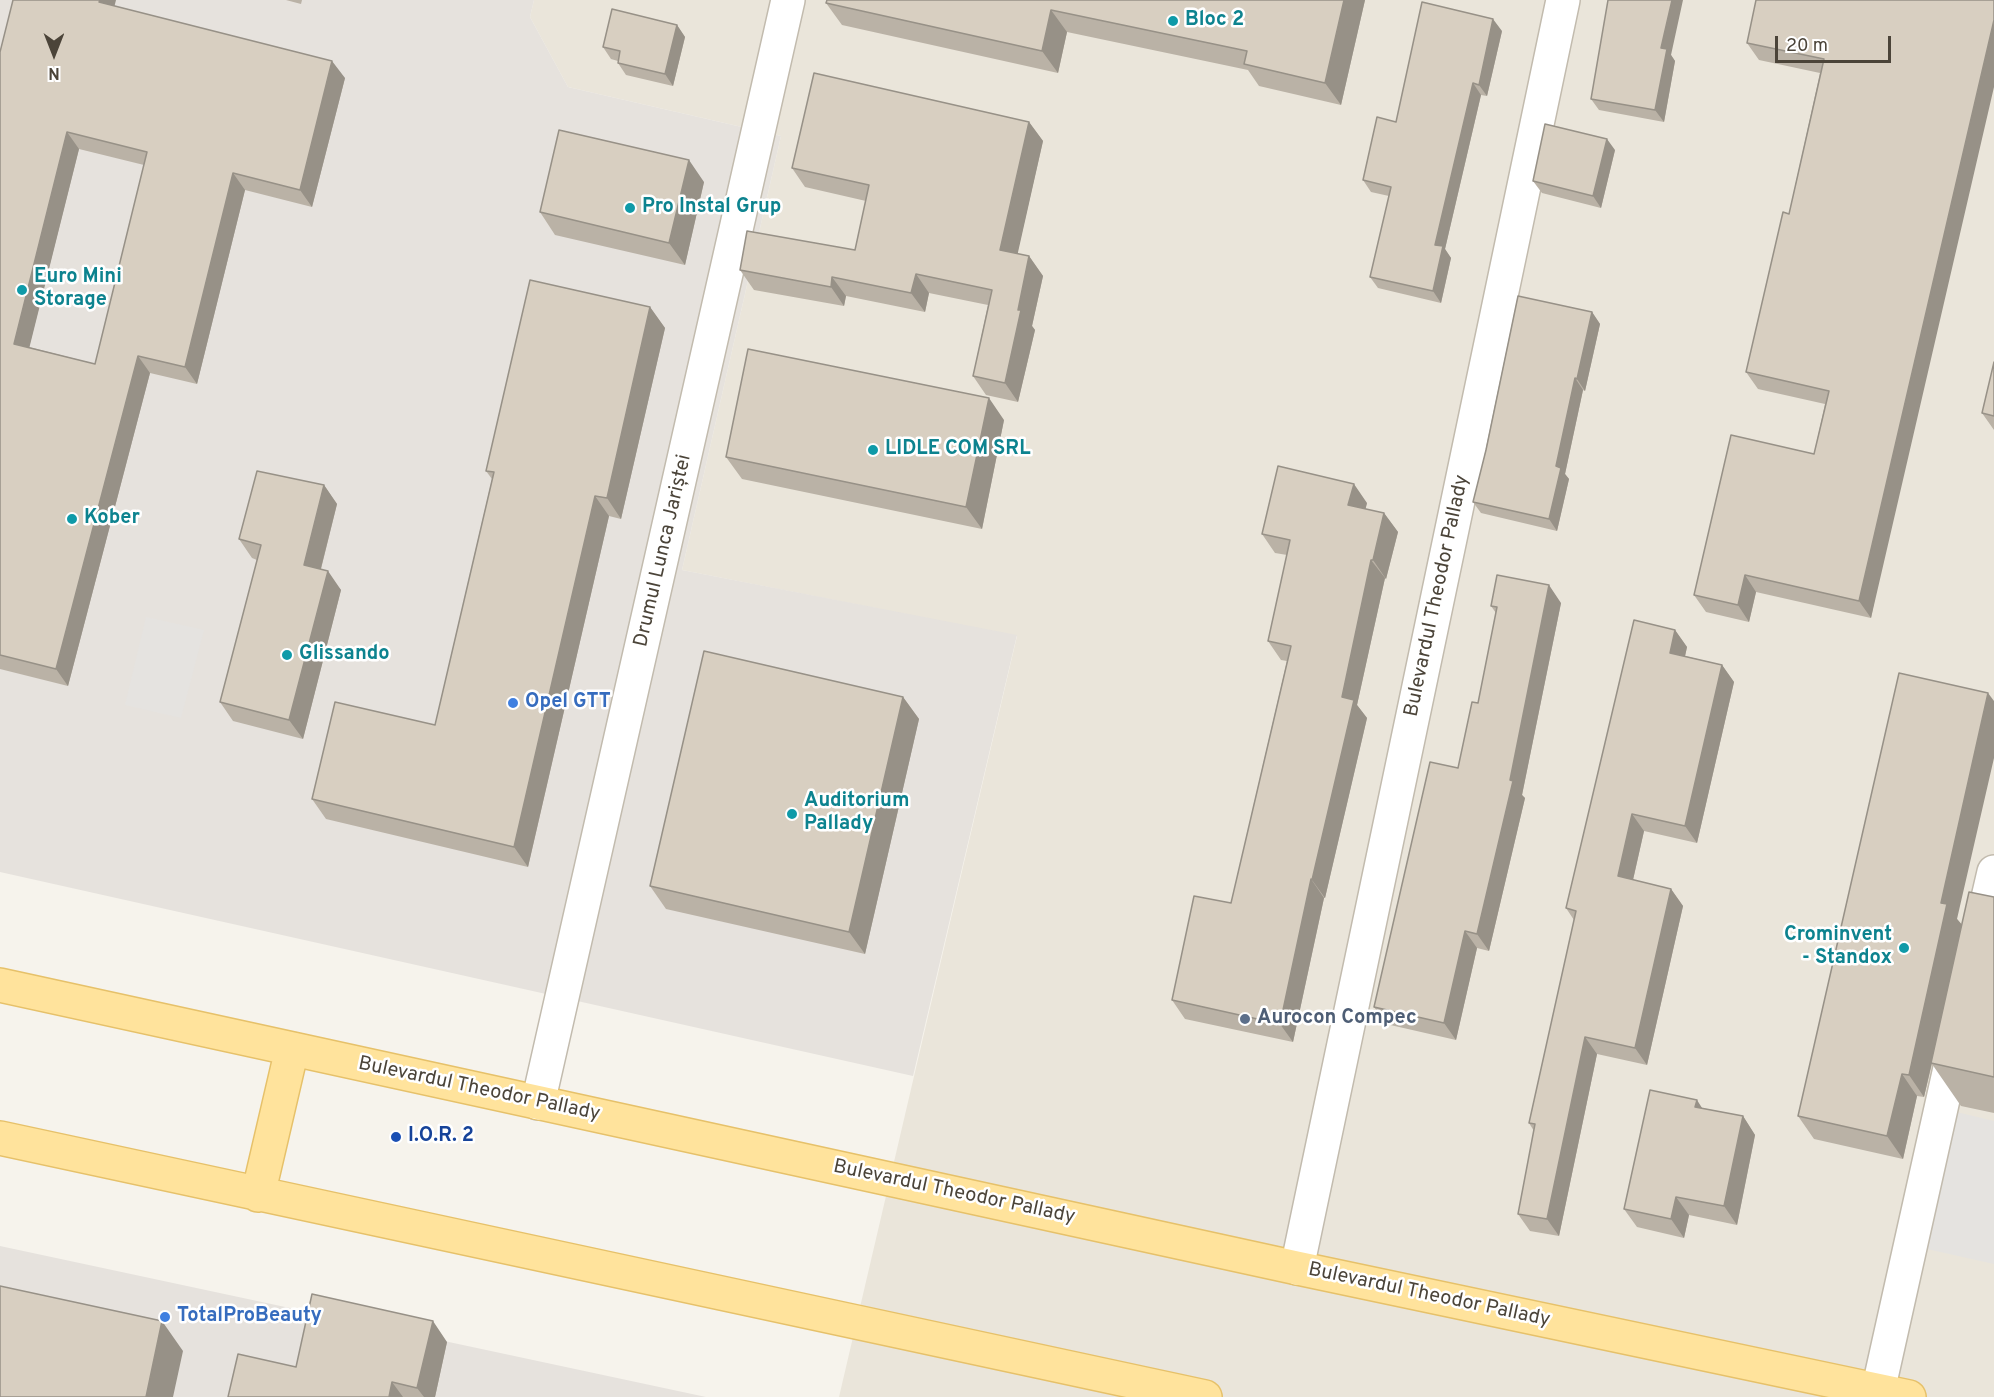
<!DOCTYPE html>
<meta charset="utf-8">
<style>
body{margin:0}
#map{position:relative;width:1994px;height:1397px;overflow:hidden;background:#f6f3ec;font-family:Overpass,sans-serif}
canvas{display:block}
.north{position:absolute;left:24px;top:24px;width:60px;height:60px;-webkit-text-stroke:4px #fff;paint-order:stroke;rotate:180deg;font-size:16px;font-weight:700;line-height:24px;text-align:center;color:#4b4439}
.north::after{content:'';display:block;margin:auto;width:21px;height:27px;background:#4b4439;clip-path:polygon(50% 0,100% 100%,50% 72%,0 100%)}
.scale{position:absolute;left:1775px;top:36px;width:116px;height:27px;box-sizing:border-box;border:3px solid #4b4439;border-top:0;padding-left:8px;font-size:18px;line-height:21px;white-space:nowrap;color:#4b4439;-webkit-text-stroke:4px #fff;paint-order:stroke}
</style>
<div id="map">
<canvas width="1994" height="1397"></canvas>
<div class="north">N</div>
<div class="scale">20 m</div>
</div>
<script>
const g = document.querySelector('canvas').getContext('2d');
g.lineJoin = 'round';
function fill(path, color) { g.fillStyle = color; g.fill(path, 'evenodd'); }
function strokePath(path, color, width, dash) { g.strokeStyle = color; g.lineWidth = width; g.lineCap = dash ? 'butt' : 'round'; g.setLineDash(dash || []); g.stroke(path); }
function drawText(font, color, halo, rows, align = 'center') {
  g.font = font + ' Overpass,sans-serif'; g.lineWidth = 5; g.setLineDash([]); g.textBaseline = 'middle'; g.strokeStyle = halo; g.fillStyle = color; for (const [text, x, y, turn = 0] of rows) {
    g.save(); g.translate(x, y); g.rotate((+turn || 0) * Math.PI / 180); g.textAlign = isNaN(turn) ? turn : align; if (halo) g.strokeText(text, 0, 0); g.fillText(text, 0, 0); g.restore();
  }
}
fill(new Path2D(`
 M 534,0 L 1994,0 L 1994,1397 L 839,1397 L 1017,636 L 682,570 L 781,136 L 568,87 L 530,17 Z`), '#eae5da');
fill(new Path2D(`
 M 0,0 L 534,0 L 530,17 L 568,87 L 781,136 L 682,570 L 1017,635 L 913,1076 L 0,872 Z
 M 0,1246 L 706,1397 L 0,1397 Z`), '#e6e2dd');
fill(new Path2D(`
 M 146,617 L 204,630 L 181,718 L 125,705 Z
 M 1948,1110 L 1994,1121 L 1994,1264 L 1918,1247 Z`), '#e5e3e0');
const street = new Path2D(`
 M 1978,941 L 1994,872
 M 538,1103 L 788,0
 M 1297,1268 L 1563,0
 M 1878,1391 L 1956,1041`);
const primary = new Path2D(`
 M 0,985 L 1297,1268 L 1909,1397
 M 0,1138 L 1205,1397
 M 258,1195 L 292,1049`);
strokePath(street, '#c2bbae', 36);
strokePath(primary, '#e6c16a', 36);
strokePath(street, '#fff', 33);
strokePath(primary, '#ffe39c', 33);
fill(new Path2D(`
 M 286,0 L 302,0 L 301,4 Z
 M 827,0 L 1365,0 L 1341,105 L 1259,86 L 1248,70 L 1067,32 L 1058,73 L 842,25 L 826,3 Z
 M 1994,0 L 1871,618 L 1756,592 L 1749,622 L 1706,612 L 1694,595 L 1814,454 L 1825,404 L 1758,389 L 1746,372 L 1789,214 L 1820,73 L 1759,60 L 1747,43 Z
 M 114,6 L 345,78 L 312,207 L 245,190 L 197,384 L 150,373 L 68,686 L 0,669 L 0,52 ZM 79,149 L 144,165 L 95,364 L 29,347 Z
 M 677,25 L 685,37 L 673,86 L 626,75 L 618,63 L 618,61 L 611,59 L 603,47 Z
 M 1502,31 L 1487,96 L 1481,95 L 1445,249 L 1451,258 L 1441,303 L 1378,288 L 1370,277 L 1389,196 L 1371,192 L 1363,180 Z
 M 1671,55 L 1675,61 L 1664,122 L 1599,110 L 1591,99 Z
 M 1029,122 L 1043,141 L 1017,254 L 1029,256 L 1043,276 L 1032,326 L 1035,330 L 1018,402 L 986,395 L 973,376 L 988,305 L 929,293 L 925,312 L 846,296 L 844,306 L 754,290 L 740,270 L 855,250 L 866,201 L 805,187 L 792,168 Z
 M 1615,150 L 1601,208 L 1542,193 L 1533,181 Z
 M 704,182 L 685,265 L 555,235 L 540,212 Z
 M 650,307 L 665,328 L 621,519 L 609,516 L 528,867 L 326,819 L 312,799 L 435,725 L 492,479 L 486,471 Z
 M 1592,312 L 1600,324 L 1585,391 L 1583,390 L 1565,474 L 1569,479 L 1557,531 L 1481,513 L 1473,502 L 1486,450 Z
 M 1994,362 L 1994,430 L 1982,413 Z
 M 1004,420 L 982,529 L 742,479 L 726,457 Z
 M 324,485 L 337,504 L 321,569 L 341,590 L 303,739 L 233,721 L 220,702 L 257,560 L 252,558 L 239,539 Z
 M 1367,503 L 1365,509 L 1384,513 L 1398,532 L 1386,579 L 1385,578 L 1357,705 L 1367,718 L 1325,898 L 1324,898 L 1293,1042 L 1185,1019 L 1172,1000 L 1231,903 L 1287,661 L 1281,660 L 1268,641 L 1287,555 L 1275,553 L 1262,534 Z
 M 1561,603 L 1522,795 L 1525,798 L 1489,951 L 1477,948 L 1456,1040 L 1386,1024 L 1374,1007 L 1458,768 L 1478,703 L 1496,613 L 1491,606 Z
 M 1675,630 L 1687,647 L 1685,656 L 1722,665 L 1734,682 L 1697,843 L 1644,831 L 1633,880 L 1671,889 L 1683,906 L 1647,1065 L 1597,1054 L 1559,1236 L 1530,1231 L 1518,1214 L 1534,1131 L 1529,1123 L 1574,920 L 1566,908 Z
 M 903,697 L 919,719 L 865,954 L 666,909 L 650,886 Z
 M 1994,897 L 1994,1113 L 1961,1106 L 1932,1064 L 1924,1097 L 1917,1096 L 1903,1159 L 1814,1139 L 1798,1116 L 1957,919 L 1962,925 Z
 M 1702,1108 L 1743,1116 L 1755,1135 L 1737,1225 L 1689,1215 L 1684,1238 L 1637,1227 L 1624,1209 Z
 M 447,1342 L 435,1397 L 228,1397 L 296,1367 Z`), '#bab2a6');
fill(new Path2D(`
 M 100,0 L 116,0 L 111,20 L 99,2 Z
 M 1344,0 L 1365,0 L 1341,105 L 1325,83 Z
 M 1672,0 L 1683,0 L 1671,55 L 1675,61 L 1664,122 L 1655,110 L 1661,48 Z
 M 1051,10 L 1067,32 L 1058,73 L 1042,51 Z
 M 1493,19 L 1502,31 L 1487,96 L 1479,85 Z
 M 1994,20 L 1994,87 L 1871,618 L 1859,601 Z
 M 677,25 L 685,37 L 673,86 L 665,74 Z
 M 332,61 L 345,78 L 312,207 L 300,190 Z
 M 1473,83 L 1481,95 L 1445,249 L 1451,258 L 1441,303 L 1433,291 L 1435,245 Z
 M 1029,122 L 1043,141 L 1014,270 L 1000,250 Z
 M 67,132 L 79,149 L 26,361 L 14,344 Z
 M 1607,139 L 1615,150 L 1601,208 L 1593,196 Z
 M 689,160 L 704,182 L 685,265 L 669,243 Z
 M 233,173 L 245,190 L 197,384 L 185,367 Z
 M 1029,256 L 1043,276 L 1032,326 L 1035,330 L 1018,402 L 1005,383 L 1018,310 Z
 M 916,274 L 929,293 L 925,312 L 911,293 Z
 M 832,277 L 846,296 L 844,306 L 831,287 Z
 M 650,307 L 665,328 L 621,519 L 607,498 Z
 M 1592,312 L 1600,324 L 1585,391 L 1577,379 Z
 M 138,356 L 150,373 L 68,686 L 56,669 Z
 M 1575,378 L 1583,390 L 1565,474 L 1569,479 L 1557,531 L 1549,519 L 1556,466 Z
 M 989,398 L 1004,420 L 982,529 L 966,507 Z
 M 1354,484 L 1367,503 L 1362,524 L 1348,505 Z
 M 324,485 L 337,504 L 317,584 L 304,565 Z
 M 595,496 L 609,516 L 528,867 L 514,847 Z
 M 1384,513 L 1398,532 L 1386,579 L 1373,560 Z
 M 1371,560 L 1385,578 L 1357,705 L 1367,718 L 1325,898 L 1312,880 L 1342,697 Z
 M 328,571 L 341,590 L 303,739 L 289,720 Z
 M 1745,575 L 1756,592 L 1749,622 L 1738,605 Z
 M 1549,585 L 1561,603 L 1522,795 L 1525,798 L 1489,951 L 1477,934 L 1510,780 Z
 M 1675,630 L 1687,647 L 1682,670 L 1670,653 Z
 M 1722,665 L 1734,682 L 1697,843 L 1685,826 Z
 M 1988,693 L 1994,701 L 1994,758 L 1957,919 L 1963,926 L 1924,1097 L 1909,1075 L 1941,903 Z
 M 903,697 L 919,719 L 865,954 L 849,932 Z
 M 1632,814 L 1644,831 L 1630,893 L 1618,876 Z
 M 1311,879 L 1324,898 L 1293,1042 L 1280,1024 Z
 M 1671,889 L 1683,906 L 1647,1065 L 1635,1048 Z
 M 1465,931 L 1477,948 L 1456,1040 L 1444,1023 Z
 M 1585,1037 L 1597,1054 L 1559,1236 L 1547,1219 Z
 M 1902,1074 L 1917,1096 L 1903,1159 L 1887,1136 Z
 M 1697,1100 L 1709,1119 L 1695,1107 Z
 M 1743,1116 L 1755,1135 L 1737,1225 L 1724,1206 Z
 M 1676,1197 L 1689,1215 L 1684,1238 L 1671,1219 Z
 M 162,1321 L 183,1351 L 173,1397 L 146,1397 Z
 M 433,1321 L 447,1342 L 435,1397 L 424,1397 L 417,1388 Z
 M 392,1382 L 403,1397 L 389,1397 Z`), '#979187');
const building = new Path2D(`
 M 13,0 L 100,0 L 99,2 L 332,61 L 300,190 L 233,173 L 185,367 L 138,356 L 56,669 L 0,655 L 0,52 ZM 67,132 L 147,152 L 95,364 L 14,344 Z
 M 827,0 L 1344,0 L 1325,83 L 1244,64 L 1247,51 L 1051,10 L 1042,51 L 826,3 Z
 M 1608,0 L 1672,0 L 1661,48 L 1667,49 L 1655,110 L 1591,99 Z
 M 1756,0 L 1994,0 L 1994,20 L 1859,601 L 1745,575 L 1738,605 L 1694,595 L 1731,435 L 1814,454 L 1829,391 L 1746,372 L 1783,212 L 1789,214 L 1824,59 L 1747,43 Z
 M 1422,2 L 1493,19 L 1479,85 L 1473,83 L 1435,245 L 1443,246 L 1433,291 L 1370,277 L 1391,187 L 1363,180 L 1377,117 L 1396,122 Z
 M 612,9 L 677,25 L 665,74 L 618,63 L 620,51 L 603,47 Z
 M 814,73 L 1029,122 L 1000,250 L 1029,256 L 1018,310 L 1021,310 L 1005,383 L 973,376 L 992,290 L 916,274 L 911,293 L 832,277 L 831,287 L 740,270 L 747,231 L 855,250 L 869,185 L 792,168 Z
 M 1545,124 L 1607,139 L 1593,196 L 1533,181 Z
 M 559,130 L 689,160 L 669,243 L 540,212 Z
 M 530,280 L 650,307 L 607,498 L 595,496 L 514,847 L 312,799 L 335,702 L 435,725 L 494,472 L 486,471 Z
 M 1518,296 L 1592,312 L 1577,379 L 1575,378 L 1556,466 L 1561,468 L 1549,519 L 1473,502 L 1486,450 Z
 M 748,349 L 989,398 L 966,507 L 726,457 Z
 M 1994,362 L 1994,416 L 1982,413 Z
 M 1278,466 L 1354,484 L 1348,505 L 1384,513 L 1373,560 L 1371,560 L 1342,697 L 1354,700 L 1312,880 L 1311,879 L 1280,1024 L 1172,1000 L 1194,896 L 1231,903 L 1291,646 L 1268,641 L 1290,540 L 1262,534 Z
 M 257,471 L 324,485 L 304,565 L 328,571 L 289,720 L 220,702 L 261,545 L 239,539 Z
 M 1497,575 L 1549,585 L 1510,780 L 1513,781 L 1477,934 L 1465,931 L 1444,1023 L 1374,1007 L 1430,762 L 1458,768 L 1472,702 L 1478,703 L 1497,607 L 1491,606 Z
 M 1634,620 L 1675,630 L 1670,653 L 1722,665 L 1685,826 L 1632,814 L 1618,876 L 1671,889 L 1635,1048 L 1585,1037 L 1547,1219 L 1518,1214 L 1535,1124 L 1529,1123 L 1576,911 L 1566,908 Z
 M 704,651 L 903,697 L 849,932 L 650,886 Z
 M 1899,673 L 1988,693 L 1941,903 L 1947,904 L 1909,1075 L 1902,1074 L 1887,1136 L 1798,1116 Z
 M 1969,892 L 1994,897 L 1994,1077 L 1931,1063 Z
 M 1650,1090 L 1697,1100 L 1695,1107 L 1743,1116 L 1724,1206 L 1676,1197 L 1671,1219 L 1624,1209 Z
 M 0,1286 L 162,1321 L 146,1397 L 0,1397 Z
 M 312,1294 L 433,1321 L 417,1388 L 392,1382 L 389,1397 L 228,1397 L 238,1354 L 296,1367 Z`);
fill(building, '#d8cfc1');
strokePath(building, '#979187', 1.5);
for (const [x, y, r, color] of [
 [1173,21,6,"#0f9aa8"],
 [630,208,6,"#0f9aa8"],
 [22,290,6,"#0f9aa8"],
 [873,450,6,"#0f9aa8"],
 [72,519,6,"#0f9aa8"],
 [287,655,6,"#0f9aa8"],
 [513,703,6,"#3f7fe0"],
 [792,814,6,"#0f9aa8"],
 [1904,948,6,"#0f9aa8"],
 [1245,1019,6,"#5c6f8a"],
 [396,1137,6,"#1a4fb4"],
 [165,1317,6,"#3f7fe0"]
]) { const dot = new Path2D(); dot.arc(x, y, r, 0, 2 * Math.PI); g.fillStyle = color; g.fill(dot); strokePath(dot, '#fff', 2); }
drawText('bold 20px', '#0d838f', '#fff', [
 ["Bloc 2",1185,21],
 ["Pro Instal Grup",642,208],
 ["Euro Mini",34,278],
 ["Storage",34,301],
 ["LIDLE COM SRL",885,450],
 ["Kober",84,519],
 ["Glissando",299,655],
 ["Auditorium",804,802],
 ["Pallady",804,825],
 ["Crominvent",1892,936,"right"],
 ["- Standox",1892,959,"right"]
], 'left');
drawText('20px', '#4b4439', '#fff', [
 ["Drumul Lunca Jariștei",664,551,-77],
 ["Bulevardul Theodor Pallady",1438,596,-78],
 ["Bulevardul Theodor Pallady",479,1090,12],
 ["Bulevardul Theodor Pallady",954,1193,12],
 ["Bulevardul Theodor Pallady",1429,1296,12]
]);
drawText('bold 20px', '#366cbe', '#fff', [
 ["Opel GTT",525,703],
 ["TotalProBeauty",177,1317]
], 'left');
drawText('bold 20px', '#4e5e75', '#fff', [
 ["Aurocon Compec",1257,1019]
], 'left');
drawText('bold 20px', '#164399', '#fff', [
 ["I.O.R. 2",408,1137]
], 'left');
</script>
